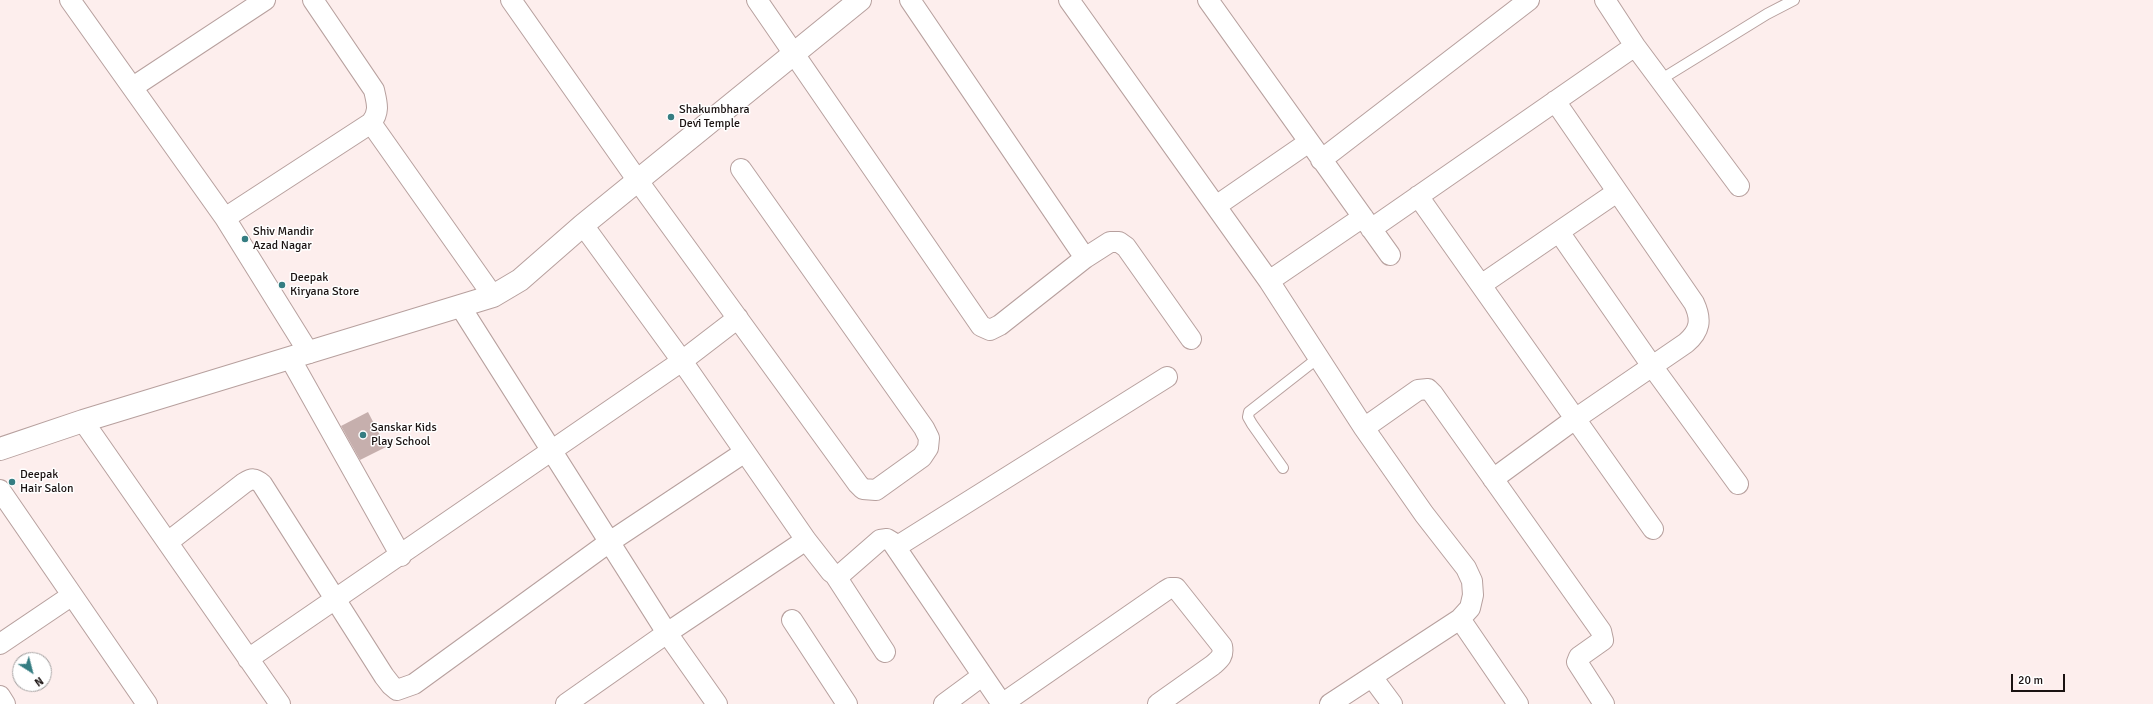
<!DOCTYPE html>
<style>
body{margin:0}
#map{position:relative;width:2153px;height:704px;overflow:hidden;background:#fdeeed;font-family:Signika,sans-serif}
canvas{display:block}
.north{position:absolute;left:12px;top:652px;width:40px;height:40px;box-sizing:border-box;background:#fff;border:1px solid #a3a0a0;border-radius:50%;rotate:144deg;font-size:11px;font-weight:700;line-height:16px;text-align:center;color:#1a1211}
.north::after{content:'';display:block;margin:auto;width:14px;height:18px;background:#357d82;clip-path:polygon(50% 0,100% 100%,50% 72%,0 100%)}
.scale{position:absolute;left:2011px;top:674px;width:54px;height:18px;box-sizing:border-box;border:2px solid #1a1211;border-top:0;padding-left:5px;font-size:12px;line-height:14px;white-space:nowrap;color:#1a1211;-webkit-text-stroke:3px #fff;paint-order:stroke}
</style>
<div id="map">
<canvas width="2153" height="704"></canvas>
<div class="north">N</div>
<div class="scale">20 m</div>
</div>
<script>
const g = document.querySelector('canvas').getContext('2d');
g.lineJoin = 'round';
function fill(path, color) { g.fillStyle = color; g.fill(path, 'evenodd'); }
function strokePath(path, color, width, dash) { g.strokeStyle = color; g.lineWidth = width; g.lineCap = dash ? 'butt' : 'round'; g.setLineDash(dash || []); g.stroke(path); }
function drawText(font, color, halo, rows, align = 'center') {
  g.font = font + ' Signika,sans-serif'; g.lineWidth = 3; g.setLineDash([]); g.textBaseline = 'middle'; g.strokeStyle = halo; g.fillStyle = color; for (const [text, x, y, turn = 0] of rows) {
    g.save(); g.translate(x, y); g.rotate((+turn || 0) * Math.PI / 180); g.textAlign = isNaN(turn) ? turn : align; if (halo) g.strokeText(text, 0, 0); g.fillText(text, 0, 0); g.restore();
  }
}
fill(new Path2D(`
 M 368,412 L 386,447 L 360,460 L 341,426 Z`), '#c6afad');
const service = new Path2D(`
 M 1660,80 L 1767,14 L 1794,0
 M 1283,468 L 1252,424 L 1248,417 L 1249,412 L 1318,358`);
const minor = new Path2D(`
 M 70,0 L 225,218 L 309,353
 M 511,0 L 638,181 L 858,484 L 863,489 L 876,490 L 922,457 L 928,448 L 929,438 L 924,428 L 741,169
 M 757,0 L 981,326 L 990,330 L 1000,325 L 1085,258
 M 910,0 L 1085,258 L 1110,242 L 1119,242 L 1126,247 L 1191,339
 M 1069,0 L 1269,281 L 1364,428 L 1424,514 L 1466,568 L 1472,581 L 1473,595 L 1470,608 L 1460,619 L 1330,704
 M 1208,0 L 1390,255
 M 1605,0 L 1635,46 L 1739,186
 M 133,87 L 265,0
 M 371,123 L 493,296
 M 1321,160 L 1529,0
 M 1418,196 L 1653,529
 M 1216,206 L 1309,142
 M 225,218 L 371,123 C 380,112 377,103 374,90 L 313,0
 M 583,225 L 682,361 L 806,540 L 831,572 L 835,575 L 841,574 L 880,540 L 887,539 L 892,542 L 1002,704
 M 1371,229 L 1635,46
 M 1559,232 L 1652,366 L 1738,484
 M 1269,281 L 1363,217
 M 1481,285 L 1617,192
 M 460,306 L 667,633 L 566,704
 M 290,358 L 401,556
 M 83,421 L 280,704
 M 1364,428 L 1418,390 L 1428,389 L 1433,394 L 1601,631 L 1603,640 L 1579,657 L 1577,662 L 1604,704
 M 1493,479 L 1575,419 L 1686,343 C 1700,331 1702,320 1694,303 L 1555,101
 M 0,490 L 147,704
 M 168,542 L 244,483 C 252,478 255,478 262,484 L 384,676 L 391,685 L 397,690 L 414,684 L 608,543 L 745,452
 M 896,547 L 1167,377
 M 835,575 L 885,652
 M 1460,619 L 1518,704
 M 792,620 L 847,704
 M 0,644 L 71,596
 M 248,659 L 682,361 L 738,318
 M 1372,677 L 1392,704
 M 0,696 L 5,704
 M 717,704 L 667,633 L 806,540
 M 944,704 L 982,676
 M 1002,704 L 1165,591 L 1170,588 L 1176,588 L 1222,646 C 1224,656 1220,659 1213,665 L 1158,704`);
const tertiary = new Path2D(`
 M 0,449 L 83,421 L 493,296 L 520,280 L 583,225 L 860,0`);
strokePath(service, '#b7a09e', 12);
strokePath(minor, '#b7a09e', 22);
strokePath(tertiary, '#b7a09e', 24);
strokePath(service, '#fff', 10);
strokePath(minor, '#fff', 20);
strokePath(tertiary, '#fff', 22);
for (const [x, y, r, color] of [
 [671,117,4,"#357d82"],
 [245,239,4,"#357d82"],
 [282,285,4,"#357d82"],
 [363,435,4,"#357d82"],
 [12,482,4,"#357d82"]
]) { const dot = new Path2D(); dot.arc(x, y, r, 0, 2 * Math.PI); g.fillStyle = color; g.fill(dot); strokePath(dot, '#fff', 1.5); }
drawText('12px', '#1a1211', '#fff', [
 ["Shakumbhara",679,110],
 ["Devi Temple",679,124],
 ["Shiv Mandir",253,232],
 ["Azad Nagar",253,246],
 ["Deepak",290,278],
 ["Kiryana Store",290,292],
 ["Sanskar Kids",371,428],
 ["Play School",371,442],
 ["Deepak",20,475],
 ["Hair Salon",20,489]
], 'left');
</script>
